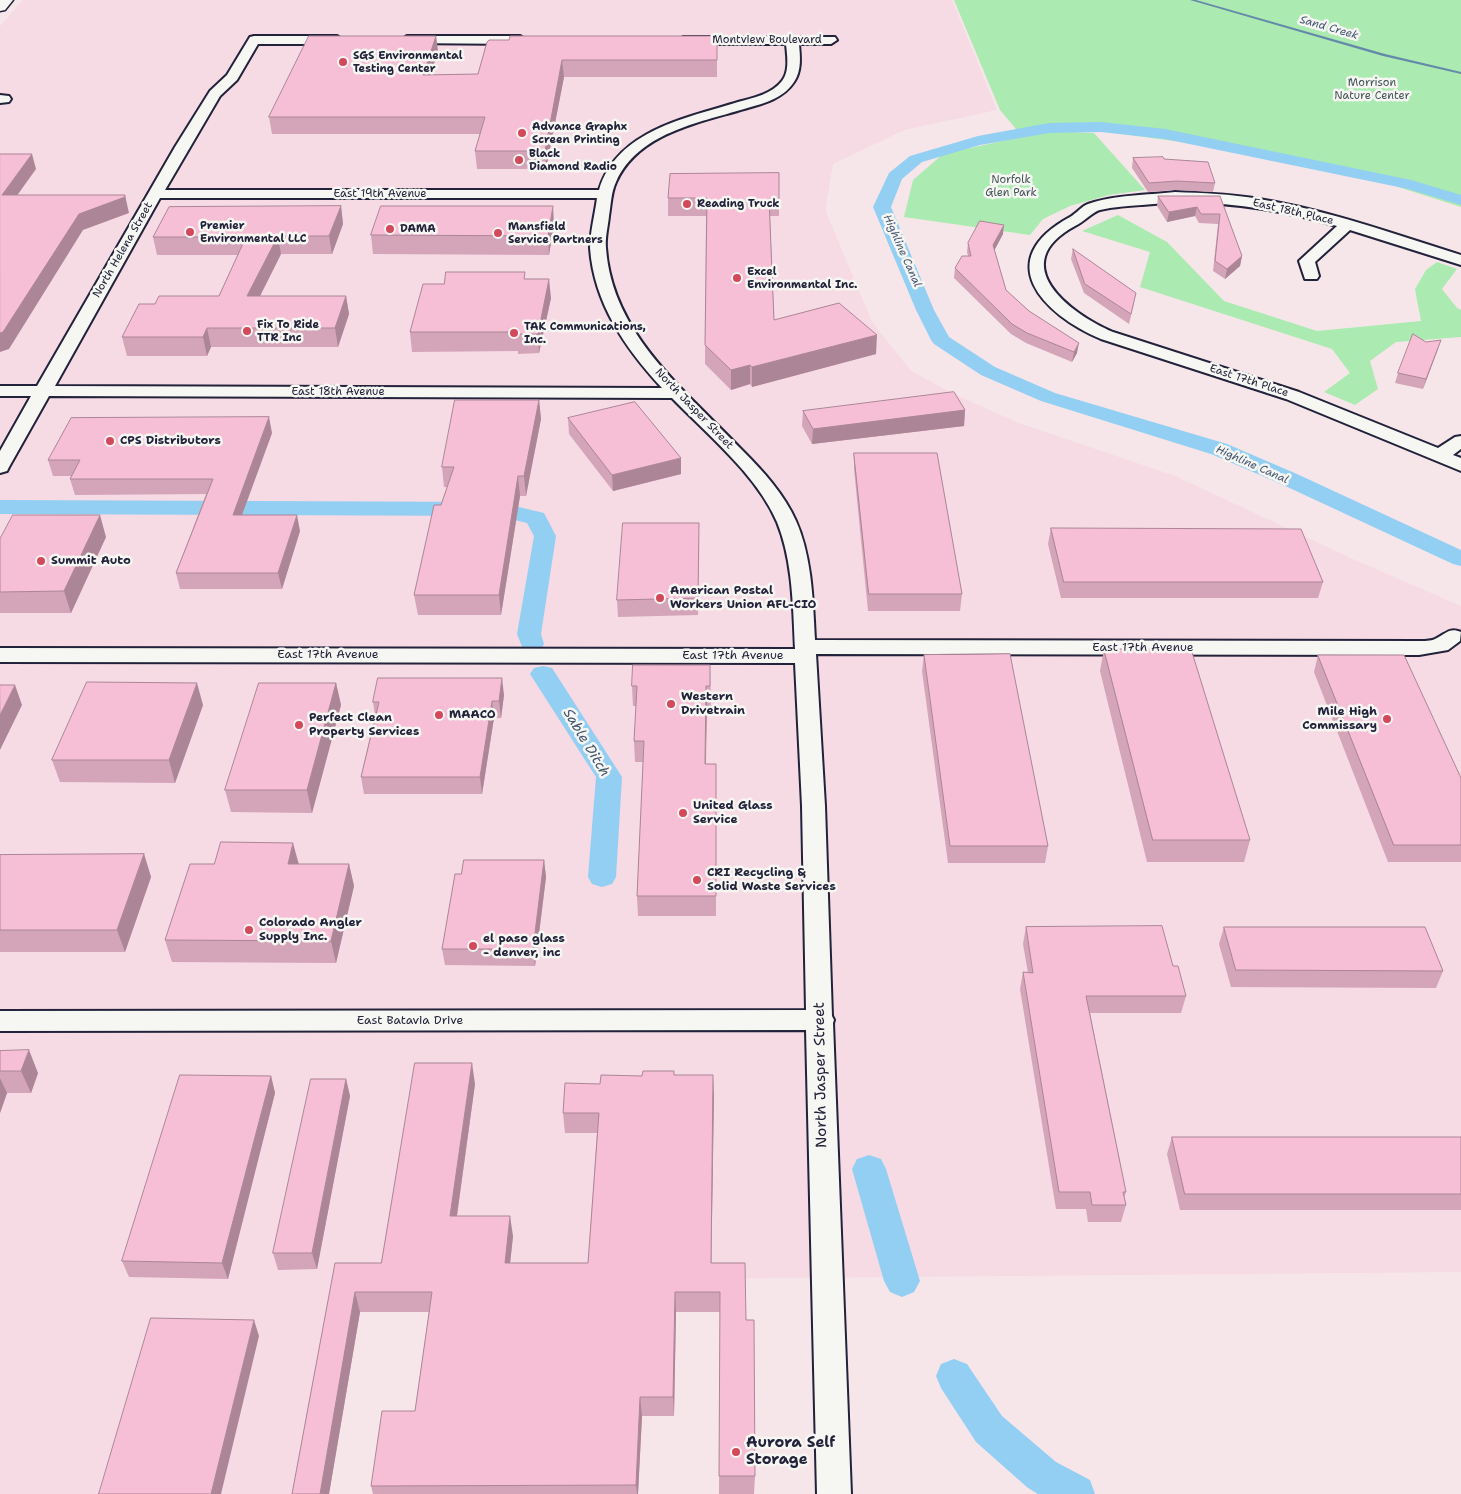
<!DOCTYPE html>
<style>
body{margin:0}
canvas{display:block;background:#f6e6ea}
</style>
<canvas width="1461" height="1494"></canvas>
<script>
const g = document.querySelector('canvas').getContext('2d');
g.lineJoin = 'round';
function fill(path, color) { g.fillStyle = color; g.fill(path, 'evenodd'); }
function strokePath(path, color, width, dash) { g.strokeStyle = color; g.lineWidth = width; g.lineCap = dash ? 'butt' : 'round'; g.setLineDash(dash || []); g.stroke(path); }
function drawText(font, color, halo, rows, align = 'center') {
  g.font = font + ' "Shantell Sans",sans-serif'; g.lineWidth = 5; g.setLineDash([]); g.textBaseline = 'middle'; g.strokeStyle = halo; g.fillStyle = color; for (const [text, x, y, turn = 0] of rows) {
    g.save(); g.translate(x, y); g.rotate((+turn || 0) * Math.PI / 180); g.textAlign = isNaN(turn) ? turn : align; if (halo) g.strokeText(text, 0, 0); g.fillText(text, 0, 0); g.restore();
  }
}
fill(new Path2D(`
 M 23,0 L 952,0 L 997,110 L 904,130 L 833,164 L 826,206 L 826,212 L 872,322 L 911,371 L 956,395 L 1016,422 L 1175,476 L 1355,560 L 1461,606 L 1461,1272 L 338,1282 L 298,1494 L 0,1494 L 0,26 Z`), '#f6dae4');
fill(new Path2D(`
 M 954,0 L 1461,0 L 1461,207 L 1392,185 L 1205,145 L 1098,131 L 1048,129 L 1021,135 L 1000,110 Z
 M 1048,131 L 1094,133 L 1145,190 L 1109,195 L 1070,206 L 1043,219 L 1030,235 L 904,217 L 913,180 L 943,154 Z
 M 1118,215 L 1167,242 L 1224,301 L 1317,331 L 1421,321 L 1415,289 L 1426,270 L 1437,262 L 1457,269 L 1442,289 L 1457,308 L 1461,310 L 1461,337 L 1396,342 L 1370,361 L 1378,389 L 1355,405 L 1324,392 L 1350,373 L 1332,349 L 1140,287 L 1150,252 L 1082,231 Z`), '#abeab1');
fill(new Path2D(`
 M 1190,0 L 1196,0 L 1385,54 L 1461,72 L 1461,74 L 1383,56 Z`), '#658aa9');
fill(new Path2D(`
 M 1101,122 L 1165,129 L 1411,180 L 1461,195 L 1461,205 L 1408,189 L 1165,139 L 1101,132 L 1049,133 L 980,145 L 922,162 L 902,179 L 891,207 L 934,310 L 949,337 L 995,367 L 1055,393 L 1227,444 L 1297,474 L 1461,550 L 1461,566 L 1453,564 L 1281,484 L 1211,454 L 1041,401 L 981,375 L 934,344 L 931,340 L 916,310 L 873,207 L 889,173 L 910,156 L 978,136 L 1049,123 Z
 M 0,500 L 498,502 L 544,513 L 556,536 L 541,634 L 544,644 L 541,649 L 532,652 L 523,649 L 517,634 L 534,536 L 527,523 L 498,516 L 0,514 Z
 M 543,666 L 552,668 L 622,777 L 616,877 L 612,884 L 602,887 L 592,884 L 588,877 L 596,777 L 530,674 L 534,668 Z
 M 869,1155 L 881,1159 L 886,1169 L 920,1281 L 914,1292 L 902,1297 L 890,1292 L 884,1281 L 852,1169 L 857,1159 Z
 M 954,1359 L 967,1364 L 1002,1416 L 1056,1462 L 1090,1480 L 1095,1494 L 1038,1494 L 1028,1488 L 976,1442 L 941,1388 L 936,1376 L 941,1364 Z`), '#92cff3');
const street = new Path2D(`
 M 254,36 L 337,36 L 343,40 L 337,44 L 258,44 L 237,80 L 220,96 L 165,190 L 599,190 C 617,130 687,118 738,102 C 753,98 772,94 782,81 C 790,71 787,55 786,44 L 687,44 L 681,40 L 683,37 L 835,37 L 837,40 L 831,44 L 799,44 C 800,56 802,70 794,82 C 783,99 762,104 744,109 C 698,123 638,133 616,182 C 611,192 611,205 609,216 C 608,227 605,237 606,248 C 612,335 686,391 742,450 C 763,471 784,494 796,521 C 812,557 813,602 815,640 L 1419,641 C 1424,641 1431,641 1435,639 C 1446,634 1449,627 1461,632 L 1460,641 L 1448,650 L 1419,655 L 816,654 L 825,806 L 832,1016 L 834,1020 L 833,1023 L 851,1494 L 817,1494 L 806,1030 L 0,1031 L 0,1011 L 806,1010 L 802,806 L 795,663 L 0,662 L 0,648 L 795,649 C 793,608 793,561 777,522 C 757,475 707,434 672,398 L 49,396 L 9,467 L 7,471 L 0,473 L 0,451 L 31,396 L 0,396 L 0,386 L 37,386 L 175,147 L 210,91 L 227,75 L 250,37 ZM 160,198 L 597,198 C 595,214 590,232 590,248 C 594,303 625,348 662,388 L 55,386 Z
 M 407,36 L 520,36 L 526,40 L 520,44 L 403,43 L 401,40 Z
 M 0,95 L 9,96 L 11,99 L 9,102 L 0,103 Z
 M 1175,192 C 1203,193 1231,194 1259,199 C 1328,210 1394,234 1461,255 L 1461,265 L 1350,230 L 1315,262 L 1319,276 L 1317,279 L 1305,279 L 1299,261 L 1337,226 C 1272,207 1209,198 1142,205 C 1128,206 1113,207 1100,210 C 1094,211 1082,223 1075,226 C 1005,264 1069,313 1113,332 L 1299,392 L 1438,448 L 1455,437 L 1461,436 L 1461,449 L 1453,455 L 1461,458 L 1461,471 L 1286,399 L 1101,339 C 1042,314 991,260 1070,217 C 1077,213 1082,206 1088,204 C 1113,195 1148,195 1175,192 Z`);
const secondary = new Path2D(`
 M 0,0 L 13,0 L 5,10 L 0,11 Z`);
strokePath(street, '#22223b', 4);
strokePath(secondary, '#22223b', 3);
fill(street, '#f6f6f2');
fill(secondary, '#f6f6f2');
fill(new Path2D(`
 M 436,36 L 438,52 L 430,75 L 478,74 L 487,42 L 717,36 L 717,77 L 564,77 L 546,169 L 477,169 L 475,151 L 480,134 L 272,134 L 269,117 Z
 M 1133,158 L 1164,159 L 1215,183 L 1213,192 L 1175,190 L 1148,192 L 1132,168 Z
 M 1158,196 L 1220,196 L 1242,256 L 1240,266 L 1225,279 L 1213,271 L 1218,224 L 1199,223 L 1195,216 L 1167,222 L 1157,206 Z
 M 668,198 L 779,199 L 779,216 L 770,216 L 774,320 L 876,354 L 752,387 L 750,384 L 731,390 L 705,364 L 706,216 L 668,216 Z
 M 341,206 L 343,224 L 332,254 L 281,254 L 260,296 L 346,296 L 349,314 L 338,347 L 211,347 L 207,356 L 127,356 L 122,337 L 155,304 L 219,296 L 238,255 L 157,255 L 153,237 Z
 M 554,224 L 549,255 L 373,254 L 371,235 Z
 M 1003,234 L 994,250 L 1006,290 L 1029,311 L 1077,353 L 1072,362 L 1026,343 L 1011,334 L 954,278 L 955,268 L 968,256 L 967,252 L 968,243 Z
 M 1073,249 L 1134,303 L 1129,324 L 1084,293 L 1071,259 Z
 M 526,279 L 551,298 L 539,353 L 518,354 L 518,351 L 412,352 L 410,332 Z
 M 1438,349 L 1423,389 L 1395,383 L 1398,373 Z
 M 539,400 L 541,419 L 526,496 L 520,496 L 501,615 L 418,615 L 414,595 L 441,505 L 447,487 L 444,487 L 442,467 Z
 M 965,410 L 964,426 L 812,444 L 802,426 L 803,411 Z
 M 568,418 L 681,458 L 681,474 L 613,491 L 569,434 Z
 M 272,433 L 242,515 L 300,531 L 282,589 L 180,589 L 176,573 L 206,494 L 75,495 L 70,479 L 72,476 L 53,476 L 48,460 Z
 M 854,453 L 962,594 L 960,611 L 868,611 L 854,469 Z
 M 1051,528 L 1323,582 L 1318,598 L 1061,598 L 1048,544 Z
 M 106,537 L 71,613 L 0,613 L 0,539 Z
 M 699,539 L 698,615 L 618,617 L 617,600 Z
 M 1104,649 L 1250,840 L 1244,862 L 1147,862 L 1100,671 Z
 M 924,655 L 1048,846 L 1045,863 L 948,863 L 922,671 Z
 M 1318,655 L 1461,778 L 1461,862 L 1388,862 L 1314,672 Z
 M 710,665 L 711,706 L 707,706 L 706,764 L 716,764 L 716,916 L 638,916 L 637,896 L 643,762 L 635,762 L 634,741 L 636,706 L 633,706 L 632,686 Z
 M 336,683 L 341,705 L 312,813 L 231,812 L 225,790 Z
 M 504,695 L 501,718 L 494,718 L 482,794 L 364,794 L 361,777 L 375,715 L 373,702 Z
 M 203,705 L 175,783 L 60,782 L 52,760 Z
 M 144,854 L 151,877 L 125,952 L 0,952 L 0,855 Z
 M 544,860 L 546,877 L 535,966 L 445,965 L 442,949 L 461,874 Z
 M 298,864 L 349,864 L 354,886 L 336,963 L 172,962 L 165,940 Z
 M 1026,927 L 1173,966 L 1186,996 L 1181,1013 L 1090,1013 L 1126,1192 L 1124,1198 L 1126,1205 L 1121,1222 L 1088,1222 L 1086,1209 L 1056,1209 L 1020,989 L 1023,972 L 1028,973 L 1023,944 Z
 M 1224,927 L 1443,971 L 1436,988 L 1231,987 L 1219,944 Z
 M 0,1051 L 38,1073 L 31,1093 L 7,1093 L 0,1113 Z
 M 674,1075 L 714,1095 L 711,1263 L 746,1320 L 755,1476 L 754,1494 L 719,1494 L 720,1312 L 676,1312 L 674,1416 L 642,1416 L 638,1494 L 373,1494 L 371,1486 L 415,1411 L 429,1312 L 360,1312 L 329,1494 L 292,1494 L 335,1263 L 381,1263 L 475,1084 L 457,1216 L 513,1236 L 510,1263 L 588,1263 L 597,1133 L 565,1133 L 563,1113 L 600,1084 L 642,1076 Z
 M 271,1076 L 275,1093 L 228,1279 L 129,1277 L 122,1261 Z
 M 346,1079 L 350,1096 L 317,1269 L 278,1270 L 273,1253 Z
 M 1172,1137 L 1461,1137 L 1461,1210 L 1180,1210 L 1167,1154 Z`), '#d4a4b8');
fill(new Path2D(`
 M 436,36 L 438,52 L 425,91 L 423,75 Z
 M 562,60 L 564,77 L 546,169 L 545,151 Z
 M 32,154 L 36,169 L 6,211 L 2,195 Z
 M 125,195 L 129,213 L 83,230 L 9,349 L 0,352 L 0,333 L 79,214 Z
 M 341,206 L 343,224 L 332,254 L 329,236 Z
 M 553,206 L 554,224 L 549,255 L 548,236 Z
 M 1197,207 L 1195,216 L 1167,222 L 1169,212 Z
 M 1004,225 L 1003,234 L 992,255 L 993,245 Z
 M 278,236 L 281,254 L 251,314 L 247,296 Z
 M 1242,256 L 1240,266 L 1225,279 L 1227,269 Z
 M 549,279 L 551,298 L 539,353 L 538,334 Z
 M 346,296 L 349,314 L 338,347 L 335,328 Z
 M 207,328 L 211,347 L 207,356 L 203,337 Z
 M 877,335 L 876,354 L 752,387 L 752,367 Z
 M 1441,340 L 1438,349 L 1423,389 L 1426,379 Z
 M 1079,343 L 1077,353 L 1072,362 L 1074,352 Z
 M 750,365 L 750,384 L 731,390 L 731,370 Z
 M 539,400 L 541,419 L 526,496 L 524,476 Z
 M 965,410 L 964,426 L 812,444 L 813,429 Z
 M 269,417 L 272,433 L 236,531 L 233,515 Z
 M 681,458 L 681,474 L 613,491 L 612,475 Z
 M 518,476 L 520,496 L 501,615 L 499,595 Z
 M 100,515 L 106,537 L 71,613 L 64,591 Z
 M 297,515 L 300,531 L 282,589 L 278,573 Z
 M 502,678 L 504,695 L 501,718 L 499,701 Z
 M 197,683 L 203,705 L 175,783 L 169,760 Z
 M 336,683 L 341,705 L 312,813 L 307,790 Z
 M 15,685 L 22,705 L 0,750 L 0,715 Z
 M 706,686 L 707,706 L 705,785 L 705,764 Z
 M 492,701 L 494,718 L 482,794 L 480,777 Z
 M 293,843 L 299,865 L 288,864 Z
 M 144,854 L 151,877 L 125,952 L 117,930 Z
 M 544,860 L 546,877 L 535,966 L 533,949 Z
 M 349,864 L 354,886 L 336,963 L 331,941 Z
 M 29,1050 L 38,1073 L 31,1093 L 21,1071 Z
 M 472,1063 L 475,1084 L 454,1236 L 450,1216 Z
 M 713,1075 L 714,1095 L 711,1283 L 711,1263 Z
 M 271,1076 L 275,1093 L 228,1279 L 222,1263 Z
 M 0,1078 L 7,1093 L 0,1113 Z
 M 346,1079 L 350,1096 L 317,1269 L 312,1253 Z
 M 510,1216 L 513,1236 L 508,1283 L 505,1263 Z
 M 355,1292 L 360,1312 L 329,1494 L 320,1494 Z
 M 675,1292 L 676,1312 L 674,1416 L 673,1397 Z
 M 254,1320 L 259,1336 L 221,1494 L 211,1494 Z
 M 640,1397 L 642,1416 L 638,1494 L 637,1494 L 636,1485 Z`), '#ac8696');
const building = new Path2D(`
 M 309,36 L 436,36 L 423,75 L 478,74 L 487,42 L 489,40 L 509,40 L 510,36 L 717,36 L 717,60 L 562,60 L 545,151 L 475,151 L 485,117 L 269,117 Z
 M 0,154 L 32,154 L 2,195 L 125,195 L 125,197 L 79,214 L 3,332 L 0,333 Z
 M 1163,157 L 1164,159 L 1208,162 L 1215,183 L 1177,181 L 1149,183 L 1133,158 Z
 M 779,173 L 779,199 L 769,199 L 774,320 L 839,303 L 877,335 L 752,367 L 750,365 L 731,370 L 705,345 L 707,198 L 668,198 L 670,174 Z
 M 1158,196 L 1220,196 L 1242,256 L 1227,269 L 1215,261 L 1220,214 L 1201,214 L 1197,207 L 1169,212 Z
 M 341,206 L 329,236 L 278,236 L 247,296 L 346,296 L 335,328 L 207,328 L 203,337 L 122,337 L 139,304 L 155,304 L 159,296 L 219,296 L 246,237 L 153,237 L 169,207 Z
 M 381,206 L 553,206 L 548,236 L 371,235 Z
 M 980,221 L 1004,225 L 993,245 L 1006,290 L 1029,311 L 1079,343 L 1074,352 L 1027,333 L 1012,324 L 955,268 L 962,256 L 971,256 L 968,243 Z
 M 1073,249 L 1136,293 L 1131,314 L 1085,284 Z
 M 446,272 L 525,272 L 524,279 L 549,279 L 538,334 L 516,334 L 516,332 L 410,332 L 423,284 L 444,284 Z
 M 1413,334 L 1426,342 L 1441,340 L 1426,379 L 1398,373 Z
 M 954,392 L 965,410 L 813,429 L 803,411 Z
 M 455,400 L 539,400 L 524,476 L 518,476 L 499,595 L 414,595 L 434,505 L 441,505 L 454,467 L 442,467 Z
 M 635,402 L 681,458 L 612,475 L 568,418 Z
 M 269,417 L 233,515 L 297,515 L 278,573 L 176,573 L 213,479 L 70,479 L 80,460 L 48,460 L 71,418 Z
 M 854,453 L 937,453 L 962,594 L 869,594 Z
 M 13,515 L 100,515 L 64,591 L 0,592 L 0,539 Z
 M 623,523 L 699,523 L 698,598 L 617,600 Z
 M 1051,528 L 1301,529 L 1323,582 L 1064,582 Z
 M 1104,649 L 1191,649 L 1250,840 L 1153,840 Z
 M 1010,654 L 1048,846 L 950,846 L 924,655 Z
 M 1318,655 L 1404,655 L 1461,778 L 1461,845 L 1394,845 Z
 M 633,665 L 710,665 L 710,686 L 706,686 L 705,764 L 716,764 L 716,896 L 637,896 L 644,741 L 634,741 L 637,686 L 632,686 Z
 M 378,678 L 502,678 L 499,701 L 492,701 L 480,777 L 361,777 L 379,702 L 373,702 Z
 M 87,682 L 197,683 L 169,760 L 52,760 Z
 M 259,683 L 336,683 L 307,790 L 225,790 Z
 M 0,685 L 15,685 L 0,715 Z
 M 221,842 L 293,843 L 288,864 L 349,864 L 331,941 L 165,940 L 190,864 L 214,864 Z
 M 144,854 L 117,930 L 0,930 L 0,855 Z
 M 464,860 L 544,860 L 533,949 L 442,949 L 455,874 L 461,874 Z
 M 1162,926 L 1173,966 L 1178,966 L 1186,996 L 1086,996 L 1126,1192 L 1123,1192 L 1126,1205 L 1092,1205 L 1090,1192 L 1059,1192 L 1023,972 L 1033,973 L 1026,927 Z
 M 1224,927 L 1425,927 L 1443,971 L 1236,970 Z
 M 29,1050 L 21,1071 L 0,1071 L 0,1051 Z
 M 415,1063 L 472,1063 L 450,1216 L 510,1216 L 505,1263 L 588,1263 L 599,1113 L 563,1113 L 565,1083 L 600,1084 L 601,1075 L 642,1076 L 643,1071 L 674,1071 L 674,1075 L 713,1075 L 711,1263 L 745,1263 L 746,1320 L 754,1320 L 755,1476 L 719,1476 L 720,1292 L 675,1292 L 673,1397 L 640,1397 L 636,1485 L 371,1486 L 382,1411 L 415,1411 L 432,1292 L 355,1292 L 320,1494 L 292,1494 L 335,1263 L 381,1263 Z
 M 180,1075 L 271,1076 L 222,1263 L 122,1261 Z
 M 311,1079 L 346,1079 L 312,1253 L 273,1253 Z
 M 1172,1137 L 1461,1137 L 1461,1194 L 1185,1194 Z
 M 151,1318 L 254,1320 L 211,1494 L 99,1494 Z`);
fill(building, '#f6bfd6');
strokePath(building, '#ac8696', 1);
for (const [x, y, r, color] of [
 [343,62,5,"#d1495b"],
 [522,133,5,"#d1495b"],
 [519,160,5,"#d1495b"],
 [687,204,5,"#d1495b"],
 [390,229,5,"#d1495b"],
 [190,232,5,"#d1495b"],
 [498,233,5,"#d1495b"],
 [737,278,5,"#d1495b"],
 [247,331,5,"#d1495b"],
 [514,333,5,"#d1495b"],
 [110,441,5,"#d1495b"],
 [41,561,5,"#d1495b"],
 [660,598,5,"#d1495b"],
 [671,704,5,"#d1495b"],
 [439,715,5,"#d1495b"],
 [1387,719,5,"#d1495b"],
 [299,725,5,"#d1495b"],
 [683,813,5,"#d1495b"],
 [697,880,5,"#d1495b"],
 [249,930,5,"#d1495b"],
 [473,946,5,"#d1495b"],
 [736,1452,5,"#d1495b"]
]) { const dot = new Path2D(); dot.arc(x, y, r, 0, 2 * Math.PI); g.fillStyle = color; g.fill(dot); strokePath(dot, '#f6f6f2', 2); }
drawText('italic 11px', '#445672', '#f6f6f2', [
 ["Sand Creek",1329,28,16],
 ["Highline Canal",902,251,66],
 ["Highline Canal",1252,465,24]
]);
drawText('11px', '#22223b', '#f6f6f2', [
 ["Montview Boulevard",767,40],
 ["East 19th Avenue",380,194],
 ["East 18th Place",1293,212,13],
 ["North Helena Street",123,250,-60],
 ["East 17th Place",1249,381,18],
 ["East 18th Avenue",338,392],
 ["North Jasper Street",694,409,46]
]);
drawText('bold 11px', '#22223b', '#f6f6f2', [
 ["SGS Environmental",353,56],
 ["Testing Center",353,69],
 ["Advance Graphx",532,127],
 ["Screen Printing",532,140],
 ["Black",529,154],
 ["Diamond Radio",529,167],
 ["Reading Truck",697,204],
 ["Premier",200,226],
 ["Environmental LLC",200,239],
 ["Mansfield",508,227],
 ["Service Partners",508,240],
 ["DAMA",400,229],
 ["Excel",747,272],
 ["Environmental Inc.",747,285],
 ["Fix To Ride",257,325],
 ["TTR Inc",257,338],
 ["TAK Communications,",524,327],
 ["Inc.",524,340]
], 'left');
drawText('11px', '#445458', '#f6f6f2', [
 ["Morrison",1372,83],
 ["Nature Center",1372,96],
 ["Norfolk",1011,180],
 ["Glen Park",1011,193]
]);
drawText('bold 12px', '#22223b', '#f6f6f2', [
 ["CPS Distributors",120,441],
 ["Summit Auto",51,561],
 ["American Postal",670,591],
 ["Workers Union AFL-CIO",670,605],
 ["Western",681,697],
 ["Drivetrain",681,711],
 ["Mile High",1377,712,"right"],
 ["Commissary",1377,726,"right"],
 ["MAACO",449,715],
 ["Perfect Clean",309,718],
 ["Property Services",309,732],
 ["United Glass",693,806],
 ["Service",693,820],
 ["CRI Recycling &",707,873],
 ["Solid Waste Services",707,887],
 ["Colorado Angler",259,923],
 ["Supply Inc.",259,937],
 ["el paso glass",483,939],
 ["- denver, inc",483,953]
], 'left');
drawText('12px', '#22223b', '#f6f6f2', [
 ["East 17th Avenue",1143,648],
 ["East 17th Avenue",328,655],
 ["East 17th Avenue",733,656],
 ["East Batavia Drive",410,1021]
]);
drawText('italic 14px', '#445672', '#f6f6f2', [
 ["Sable Ditch",586,743,59]
]);
drawText('15px', '#22223b', '#f6f6f2', [
 ["North Jasper Street",821,1075,-91]
]);
drawText('bold 15px', '#22223b', '#f6f6f2', [
 ["Aurora Self",746,1443],
 ["Storage",746,1460]
], 'left');
</script>
